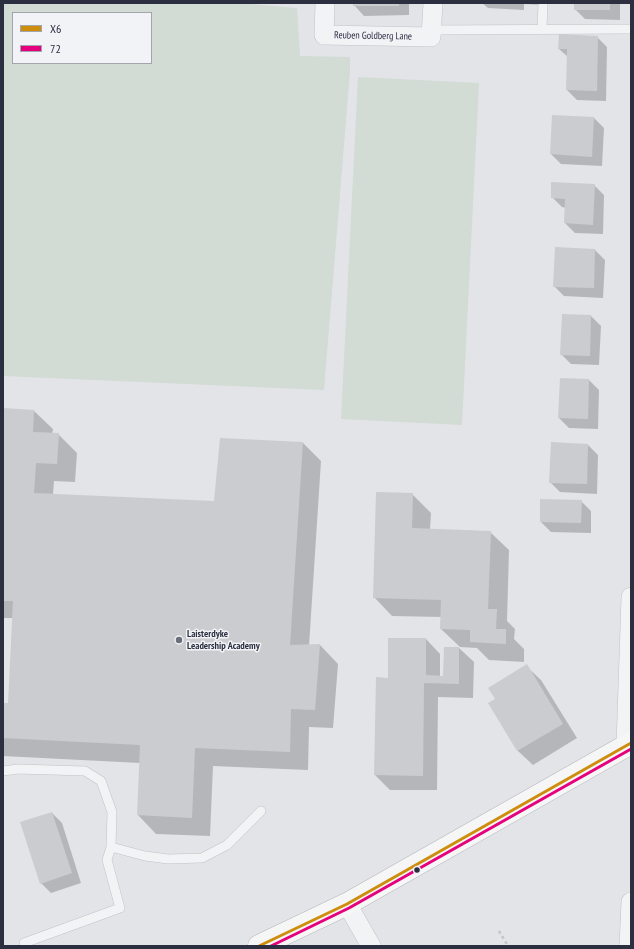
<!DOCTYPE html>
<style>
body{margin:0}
#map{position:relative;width:634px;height:949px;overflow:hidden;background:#e3e4e8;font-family:"PT Sans Narrow",sans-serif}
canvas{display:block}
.frame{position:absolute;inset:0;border:4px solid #2b2f40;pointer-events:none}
.legend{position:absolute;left:12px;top:12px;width:140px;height:52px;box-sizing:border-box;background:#f1f3f7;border:1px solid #a2a5ae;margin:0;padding:5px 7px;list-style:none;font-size:12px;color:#2b2f40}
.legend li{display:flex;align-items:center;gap:8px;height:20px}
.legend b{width:20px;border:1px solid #a2a5ae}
</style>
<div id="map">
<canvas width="634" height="949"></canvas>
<div class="frame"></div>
<ul class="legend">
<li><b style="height:5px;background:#ce8e0d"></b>X6</li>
<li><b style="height:5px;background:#e5007d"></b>72</li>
</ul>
</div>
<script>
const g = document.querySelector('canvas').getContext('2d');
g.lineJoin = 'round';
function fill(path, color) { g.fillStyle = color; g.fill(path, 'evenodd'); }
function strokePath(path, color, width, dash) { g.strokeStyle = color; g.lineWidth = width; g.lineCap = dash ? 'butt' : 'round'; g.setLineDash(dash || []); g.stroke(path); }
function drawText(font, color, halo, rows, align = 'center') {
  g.font = font + ' "PT Sans Narrow",sans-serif'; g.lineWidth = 3; g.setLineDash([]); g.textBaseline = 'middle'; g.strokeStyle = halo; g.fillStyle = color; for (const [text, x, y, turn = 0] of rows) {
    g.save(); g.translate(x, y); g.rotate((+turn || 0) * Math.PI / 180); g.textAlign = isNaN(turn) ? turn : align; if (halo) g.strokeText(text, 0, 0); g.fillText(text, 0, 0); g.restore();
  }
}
fill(new Path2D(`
 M 3,3 L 239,3 L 297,8 L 300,56 L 350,57 L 350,71 L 324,390 L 3,376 ZM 13,13 L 151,13 L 151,63 L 13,63 Z
 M 358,77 L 479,83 L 462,425 L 341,419 Z`), '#d2dbd4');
fill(new Path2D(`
 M 354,3 L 409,3 L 409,15 L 364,16 L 354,5 Z
 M 482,3 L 545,3 L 545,5 L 524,4 L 524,10 L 488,8 Z
 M 575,3 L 620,3 L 620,20 L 585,19 L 575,9 Z
 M 597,37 L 607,47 L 606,101 L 577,100 L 567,90 L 568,57 L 559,49 Z
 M 594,118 L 604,128 L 602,166 L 561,164 L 551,154 Z
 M 594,185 L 604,195 L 603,234 L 575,233 L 565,223 L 566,208 L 562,207 L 552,197 Z
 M 595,250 L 605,260 L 603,298 L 564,296 L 554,286 Z
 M 591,316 L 601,326 L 599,365 L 571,364 L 561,354 Z
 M 589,380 L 599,390 L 598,429 L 569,428 L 559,418 Z
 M 3,409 L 34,411 L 53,429 L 52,434 L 58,434 L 77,453 L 75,482 L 54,481 L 53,495 L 215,502 L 303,443 L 321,461 L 309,646 L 320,645 L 338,664 L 333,728 L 309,727 L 308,770 L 213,766 L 210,836 L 156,834 L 138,815 L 140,763 L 3,756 L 3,704 L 9,704 L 13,618 L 3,618 Z
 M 588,445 L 598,455 L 597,494 L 560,492 L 550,482 Z
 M 412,494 L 431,513 L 430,530 L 490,532 L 509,550 L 507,621 L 515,629 L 514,639 L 524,649 L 524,662 L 489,660 L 477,648 L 460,647 L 441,629 L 442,617 L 392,616 L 374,597 Z
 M 541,500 L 581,501 L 591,511 L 591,533 L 551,532 L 541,522 Z
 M 426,639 L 440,654 L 440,677 L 444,677 L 445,648 L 459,648 L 474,662 L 473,698 L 438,697 L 437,790 L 390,790 L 375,775 L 389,679 Z
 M 526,666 L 541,680 L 577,738 L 533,765 L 518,751 L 489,704 L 497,699 Z
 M 52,813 L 62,823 L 81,883 L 51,893 L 41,883 Z`), '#0003');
fill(new Path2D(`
 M 353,3 L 399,3 L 399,6 L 353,6 Z
 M 574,3 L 610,3 L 610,10 L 574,10 Z
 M 559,34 L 598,36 L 597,91 L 566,90 L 567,49 L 558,49 Z
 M 552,115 L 594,117 L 592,157 L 550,154 Z
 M 551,182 L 595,184 L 593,225 L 564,223 L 565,199 L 551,198 Z
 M 555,247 L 595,249 L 594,288 L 553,287 Z
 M 562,314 L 591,315 L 590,356 L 560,355 Z
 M 560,378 L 589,379 L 588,419 L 558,418 Z
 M 3,408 L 34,410 L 33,432 L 59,433 L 57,464 L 36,463 L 34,493 L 214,501 L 220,438 L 303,442 L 290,645 L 320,644 L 315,710 L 291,709 L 290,752 L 195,748 L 192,818 L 137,815 L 140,745 L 3,738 L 3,703 L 8,703 L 13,601 L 3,601 Z
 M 551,442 L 588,444 L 587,484 L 549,483 Z
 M 376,492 L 413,493 L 412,528 L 491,531 L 488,609 L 497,609 L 496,629 L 506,629 L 506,644 L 470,642 L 470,630 L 440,629 L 441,600 L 373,598 Z
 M 540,499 L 582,500 L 581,523 L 540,522 Z
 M 388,638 L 426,638 L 426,675 L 443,676 L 444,647 L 459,647 L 459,684 L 424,683 L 423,776 L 374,775 L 376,677 L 388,678 Z
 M 527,664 L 563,724 L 517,751 L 488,703 L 495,699 L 488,688 Z
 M 52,812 L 72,873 L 40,884 L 20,822 Z`), '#cbccd0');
const lane = new Path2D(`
 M 542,29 L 543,3
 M 432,30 L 631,29
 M 3,771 L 18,769 L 85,771 L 101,781 L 112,812 L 111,847 L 107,860 L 120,908 L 24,943
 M 111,847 L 145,856 L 168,859 L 202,858 L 227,845 L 261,811`);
const street = new Path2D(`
 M 325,3 L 324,35 L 431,37 L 433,3
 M 626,746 L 631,597
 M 347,904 L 371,946
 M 629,946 L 631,902`);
const highway = new Path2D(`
 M 259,946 L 347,904 L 631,743`);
strokePath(lane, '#c1c2c6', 10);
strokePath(street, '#c1c2c6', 20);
strokePath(highway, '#b6b7bc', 23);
strokePath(new Path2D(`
 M 499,931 L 508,946`), '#c4c5c9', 2.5, [3, 3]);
strokePath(lane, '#f2f3f5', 9);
strokePath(street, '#f2f3f5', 19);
strokePath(highway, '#f6f6f7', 22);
strokePath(new Path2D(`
 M 259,946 L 347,904 L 631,743`), '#ce8e0d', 3);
strokePath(new Path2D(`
 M 271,946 L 349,908 L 631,749`), '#e5007d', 3);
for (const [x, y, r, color] of [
 [179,640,4,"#6b6e7b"],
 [417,870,3.5,"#2b2f40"]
]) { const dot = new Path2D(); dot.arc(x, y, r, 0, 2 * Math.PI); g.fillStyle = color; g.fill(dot); strokePath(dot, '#f1f3f7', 1.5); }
drawText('10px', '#2b2f40', '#f1f3f7', [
 ["Reuben Goldberg Lane",373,36,1]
]);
drawText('bold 10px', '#2b2f40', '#f1f3f7', [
 ["Laisterdyke",187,634],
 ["Leadership Academy",187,646]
], 'left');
</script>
